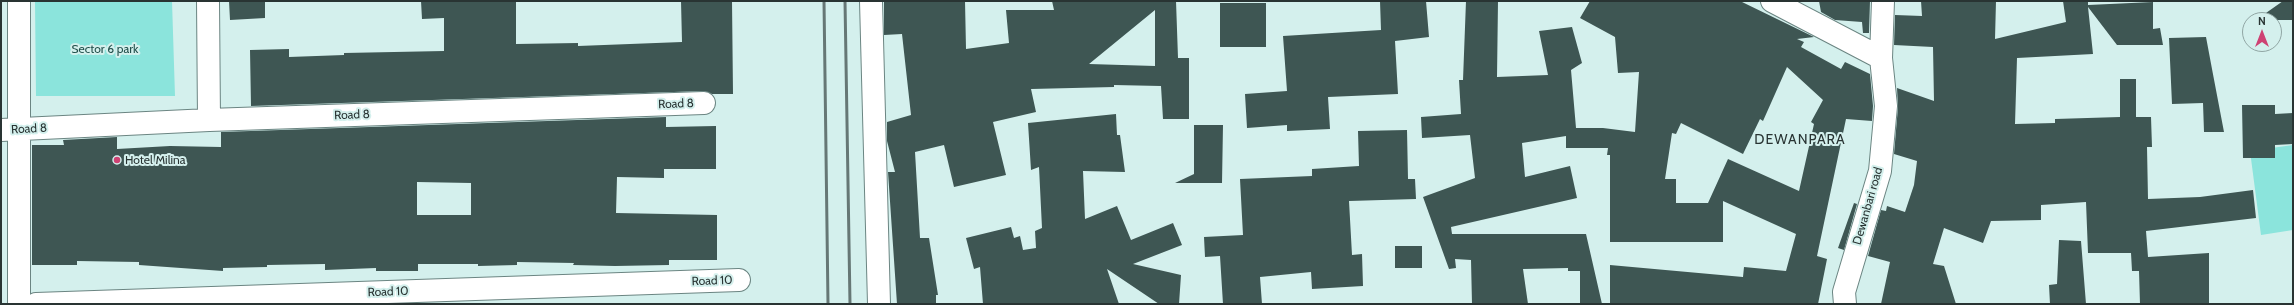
<!DOCTYPE html>
<style>
body{margin:0}
#map{position:relative;width:2294px;height:305px;overflow:hidden;background:#d4f0ed;font-family:Cabin,sans-serif}
canvas{display:block}
.frame{position:absolute;inset:0;border:2px solid #293433;pointer-events:none}
.north{position:absolute;left:2242px;top:12px;width:40px;height:40px;box-sizing:border-box;background:#d4f0ed;border:1px solid #90a5a3;border-radius:50%;rotate:0deg;font-size:11px;font-weight:700;line-height:16px;text-align:center;color:#293433}
.north::after{content:'';display:block;margin:auto;width:14px;height:18px;background:#ce4273;clip-path:polygon(50% 0,100% 100%,50% 72%,0 100%)}
</style>
<div id="map">
<canvas width="2294" height="305"></canvas>
<div class="frame"></div>
<div class="north">N</div>
</div>
<script>
const g = document.querySelector('canvas').getContext('2d');
g.lineJoin = 'round';
function fill(path, color) { g.fillStyle = color; g.fill(path, 'evenodd'); }
function strokePath(path, color, width, dash) { g.strokeStyle = color; g.lineWidth = width; g.lineCap = dash ? 'butt' : 'round'; g.setLineDash(dash || []); g.stroke(path); }
function drawText(font, color, halo, rows, align = 'center') {
  g.font = font + ' Cabin,sans-serif'; g.lineWidth = 4; g.setLineDash([]); g.textBaseline = 'middle'; g.strokeStyle = halo; g.fillStyle = color; for (const [text, x, y, turn = 0] of rows) {
    g.save(); g.translate(x, y); g.rotate((+turn || 0) * Math.PI / 180); g.textAlign = isNaN(turn) ? turn : align; if (halo) g.strokeText(text, 0, 0); g.fillText(text, 0, 0); g.restore();
  }
}
fill(new Path2D(`
 M 35,1 L 172,1 L 175,96 L 36,96 Z
 M 2293,145 L 2293,230 L 2261,235 L 2250,151 Z`), '#8be4dc');
fill(new Path2D(`
 M 229,1 L 265,1 L 265,18 L 230,20 Z
 M 421,1 L 516,1 L 516,44 L 578,43 L 578,46 L 682,42 L 681,1 L 732,1 L 733,94 L 712,94 L 704,91 L 251,106 L 250,50 L 289,49 L 289,57 L 344,55 L 344,53 L 444,51 L 444,18 L 422,19 Z
 M 884,1 L 965,1 L 966,49 L 1009,43 L 1006,10 L 1054,10 L 1052,1 L 1176,1 L 1178,58 L 1189,58 L 1189,119 L 1163,119 L 1161,86 L 1114,85 L 1114,87 L 1031,89 L 1036,112 L 993,122 L 1006,175 L 954,187 L 944,145 L 915,152 L 920,238 L 929,238 L 938,295 L 936,295 L 936,304 L 897,304 L 888,172 L 895,172 L 887,141 L 887,122 L 911,115 L 902,34 L 884,35 ZM 1155,10 L 1155,66 L 1089,64 Z
 M 1380,1 L 1426,1 L 1429,37 L 1395,41 L 1398,94 L 1328,97 L 1330,129 L 1287,131 L 1287,125 L 1247,128 L 1245,94 L 1287,91 L 1283,36 L 1381,30 Z
 M 1466,1 L 1498,1 L 1497,77 L 1548,75 L 1539,31 L 1572,27 L 1582,63 L 1571,70 L 1576,128 L 1603,128 L 1635,132 L 1639,72 L 1618,73 L 1615,37 L 1580,18 L 1590,1 L 1740,1 L 1814,37 L 1797,39 L 1804,42 L 1801,47 L 1841,69 L 1845,62 L 1870,74 L 1873,106 L 1872,121 L 1846,119 L 1817,256 L 1827,259 L 1818,304 L 1610,304 L 1610,265 L 1743,277 L 1744,267 L 1786,271 L 1796,234 L 1723,201 L 1723,242 L 1610,242 L 1610,155 L 1607,155 L 1608,148 L 1566,148 L 1566,136 L 1522,143 L 1525,177 L 1570,166 L 1577,198 L 1451,227 L 1452,234 L 1586,234 L 1602,304 L 1580,304 L 1580,271 L 1568,271 L 1568,268 L 1523,269 L 1528,304 L 1472,304 L 1471,260 L 1455,259 L 1456,268 L 1449,269 L 1423,197 L 1475,178 L 1470,135 L 1422,138 L 1421,117 L 1461,114 L 1459,80 L 1463,80 ZM 1787,67 L 1823,100 L 1811,122 L 1814,124 L 1799,191 L 1728,159 L 1708,203 L 1676,203 L 1676,179 L 1665,179 L 1672,133 L 1676,134 L 1681,123 L 1743,154 L 1760,119 L 1763,121 Z
 M 1819,1 L 1870,1 L 1869,33 L 1863,33 L 1862,22 L 1835,20 L 1821,12 Z
 M 1921,1 L 1996,1 L 1995,39 L 2066,22 L 2063,1 L 2088,1 L 2088,5 L 2153,2 L 2153,29 L 2160,28 L 2163,45 L 2117,45 L 2088,7 L 2093,54 L 2017,58 L 2015,124 L 2055,123 L 2055,119 L 2120,117 L 2120,79 L 2136,79 L 2136,117 L 2151,117 L 2152,147 L 2147,147 L 2148,199 L 2200,197 L 2253,190 L 2256,218 L 2146,231 L 2148,257 L 2209,253 L 2209,304 L 2140,304 L 2139,271 L 2132,271 L 2131,253 L 2088,253 L 2086,202 L 2041,205 L 2041,220 L 1991,221 L 1983,243 L 1944,228 L 1933,264 L 1944,266 L 1956,304 L 1881,304 L 1890,262 L 1868,256 L 1881,210 L 1886,211 L 1887,206 L 1905,212 L 1914,185 L 1917,161 L 1894,154 L 1898,107 L 1897,88 L 1934,101 L 1933,47 L 1894,45 L 1895,15 L 1922,16 Z
 M 2283,1 L 2293,1 L 2293,20 L 2256,20 Z
 M 1220,3 L 1266,3 L 1266,47 L 1220,47 Z
 M 2206,37 L 2212,69 L 2224,132 L 2204,132 L 2203,103 L 2172,104 L 2169,38 Z
 M 2242,105 L 2275,105 L 2275,114 L 2293,113 L 2293,144 L 2275,145 L 2275,158 L 2243,158 Z
 M 1116,114 L 1117,135 L 1120,135 L 1125,172 L 1083,171 L 1085,219 L 1117,206 L 1131,240 L 1173,223 L 1182,245 L 1133,264 L 1181,275 L 1179,304 L 1159,304 L 1107,269 L 1119,304 L 983,304 L 980,267 L 974,269 L 966,238 L 1011,227 L 1014,238 L 1020,236 L 1023,250 L 1036,248 L 1035,231 L 1042,228 L 1039,167 L 1031,170 L 1028,123 Z
 M 666,117 L 666,127 L 716,126 L 716,169 L 664,169 L 664,178 L 617,177 L 616,213 L 717,215 L 717,260 L 669,260 L 669,265 L 615,266 L 573,265 L 574,263 L 517,262 L 517,265 L 478,266 L 478,264 L 418,264 L 418,271 L 376,271 L 376,268 L 325,270 L 325,264 L 267,265 L 267,267 L 223,268 L 223,271 L 139,265 L 139,262 L 77,261 L 77,265 L 32,265 L 32,145 L 64,145 L 63,140 L 117,137 L 117,149 L 170,146 L 221,147 L 221,132 ZM 417,182 L 471,183 L 471,215 L 417,215 Z
 M 1194,125 L 1223,125 L 1222,183 L 1175,183 L 1194,174 Z
 M 1407,130 L 1408,179 L 1415,179 L 1416,199 L 1349,201 L 1352,255 L 1362,254 L 1363,286 L 1312,289 L 1311,272 L 1260,277 L 1262,304 L 1223,304 L 1220,256 L 1205,257 L 1204,237 L 1243,235 L 1240,179 L 1312,176 L 1312,169 L 1359,166 L 1358,131 Z
 M 1854,203 L 1857,204 L 1844,250 L 1838,248 Z
 M 2059,240 L 2081,241 L 2086,304 L 2050,304 L 2049,285 L 2057,284 Z
 M 1395,246 L 1422,246 L 1422,268 L 1395,268 Z`), '#3e5653');
const street = new Path2D(`
 M 19,1 L 19,304
 M 208,1 L 209,120
 M 871,1 L 879,304
 M 1772,1 L 1881,58
 M 1,130 L 209,120 L 704,103
 M 36,304 L 739,280
 M 1845,304 L 1844,292 L 1880,171 L 1886,106 L 1881,58 L 1883,1`);
strokePath(street, '#6b8582', 24);
strokePath(street, '#fff', 22);
strokePath(new Path2D(`
 M 824,1 L 828,304
 M 845,1 L 850,304`), '#667775', 3);
for (const [x, y, r, color] of [
 [117,160,4,"#ce4273"]
]) { const dot = new Path2D(); dot.arc(x, y, r, 0, 2 * Math.PI); g.fillStyle = color; g.fill(dot); strokePath(dot, '#d4f0ed', 1.5); }
drawText('12px', '#214f4b', '#d4f0ed', [
 ["Sector 6 park",105,49]
]);
drawText('12px', '#293433', '#d4f0ed', [
 ["Road 8",676,104,-2],
 ["Road 8",352,115,-2],
 ["Road 8",29,129,-3],
 ["Dewanbari road",1868,206,-74],
 ["Road 10",712,281,-2],
 ["Road 10",388,292,-2]
]);
drawText('12px', '#293433', '#d4f0ed', [
 ["Hotel Milina",125,160]
], 'left');
g.letterSpacing = '1px';
drawText('14px', '#293433', '#d4f0ed', [
 ["DEWANPARA",1800,140]
]);
g.letterSpacing = '0px';
</script>
